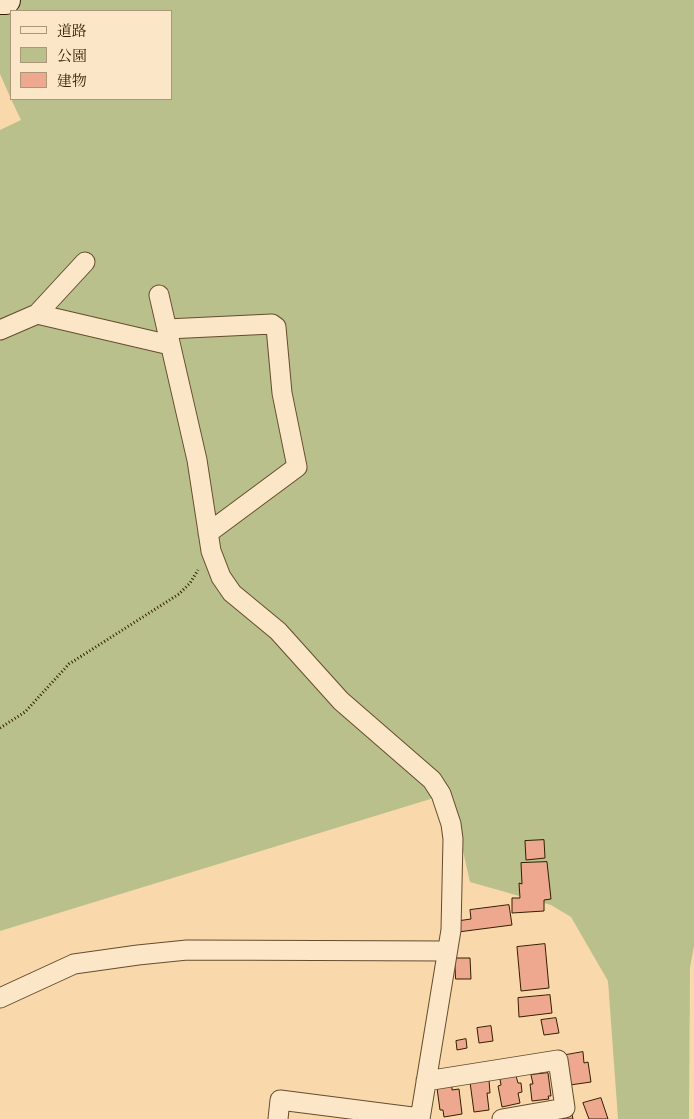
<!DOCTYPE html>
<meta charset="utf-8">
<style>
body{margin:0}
#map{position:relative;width:694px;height:1119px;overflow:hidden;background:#f9d9ab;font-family:"Libre Caslon Text","Noto Serif JP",serif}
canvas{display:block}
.legend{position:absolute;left:10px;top:10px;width:162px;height:90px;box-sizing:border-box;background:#fbe6c8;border:1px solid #ab9678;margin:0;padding:6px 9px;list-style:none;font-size:15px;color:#341e01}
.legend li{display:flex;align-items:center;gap:10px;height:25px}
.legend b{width:25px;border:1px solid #ab9678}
</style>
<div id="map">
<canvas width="694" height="1119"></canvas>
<ul class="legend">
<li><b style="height:6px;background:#fbe6c8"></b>道路</li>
<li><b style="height:14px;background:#b9c08c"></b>公園</li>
<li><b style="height:14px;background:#eda88f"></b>建物</li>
</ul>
</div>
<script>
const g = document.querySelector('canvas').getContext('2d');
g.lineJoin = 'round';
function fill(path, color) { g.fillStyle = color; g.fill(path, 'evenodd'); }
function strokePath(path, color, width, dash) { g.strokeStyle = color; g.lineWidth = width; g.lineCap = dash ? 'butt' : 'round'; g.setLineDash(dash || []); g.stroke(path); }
fill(new Path2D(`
 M 0,0 L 694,0 L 694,946 L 690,968 L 689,1119 L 618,1119 L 608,981 L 571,917 L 551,905 L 470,882 L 450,793 L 0,931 L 0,130 L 21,120 L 11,99 L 171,99 L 171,11 L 11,11 L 11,99 L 0,74 Z`), '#b9c08c');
const building = new Path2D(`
 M 544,840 L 545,858 L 526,860 L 525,841 Z
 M 547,862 L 551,899 L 544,900 L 544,911 L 512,913 L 512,898 L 520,898 L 519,883 L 522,884 L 521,863 Z
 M 509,905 L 512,925 L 458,932 L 457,921 L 471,919 L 470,910 Z
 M 545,944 L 549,988 L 521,991 L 517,947 Z
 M 455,958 L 470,958 L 471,979 L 456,979 Z
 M 550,995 L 552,1013 L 519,1017 L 518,998 Z
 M 556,1018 L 559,1033 L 544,1035 L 541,1020 Z
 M 491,1026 L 493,1041 L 479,1043 L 477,1028 Z
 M 466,1039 L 467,1048 L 457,1050 L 456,1041 Z
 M 583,1052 L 584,1063 L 588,1062 L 591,1082 L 570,1085 L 566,1055 Z
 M 548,1073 L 551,1096 L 548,1096 L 549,1099 L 532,1101 L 530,1084 L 533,1084 L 531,1075 Z
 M 516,1076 L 518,1083 L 521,1083 L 522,1092 L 518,1093 L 520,1103 L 502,1107 L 498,1086 L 501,1085 L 500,1079 Z
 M 489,1080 L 490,1093 L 487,1093 L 489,1110 L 474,1112 L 470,1082 Z
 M 452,1086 L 452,1090 L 459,1089 L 462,1114 L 444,1117 L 443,1110 L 440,1110 L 437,1088 Z
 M 601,1098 L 608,1119 L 589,1119 L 583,1103 Z
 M 572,1114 L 573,1119 L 560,1119 L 560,1115 Z`);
fill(building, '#eda88f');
strokePath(building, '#341e01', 1);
const street = new Path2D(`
 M 159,295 L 197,460 L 211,551 L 221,577 L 232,593 L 278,631 L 341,701 L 432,780 L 441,794 L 451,824 L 453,839 L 451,930 L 420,1119
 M 37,314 L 170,345
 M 167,329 L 272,324 L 276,327 L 282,393 L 297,467 L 208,533
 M 0,330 L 37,314 L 85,262
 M 0,998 L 74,964 L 138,955 L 187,950 L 446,951
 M 426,1081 L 558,1060 L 565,1108 L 502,1119
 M 278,1119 L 280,1100 L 420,1118`);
const secondary = new Path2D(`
 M 0,0 L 6,0`);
strokePath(street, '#654d2c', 21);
strokePath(secondary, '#341e01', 30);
strokePath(new Path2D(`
 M 0,728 L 25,712 L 69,664 L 179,594 L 190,583 L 198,570`), '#341e01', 3, [1, 2.5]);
strokePath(street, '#fbe6c8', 19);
strokePath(secondary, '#fbe6c8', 28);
</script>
